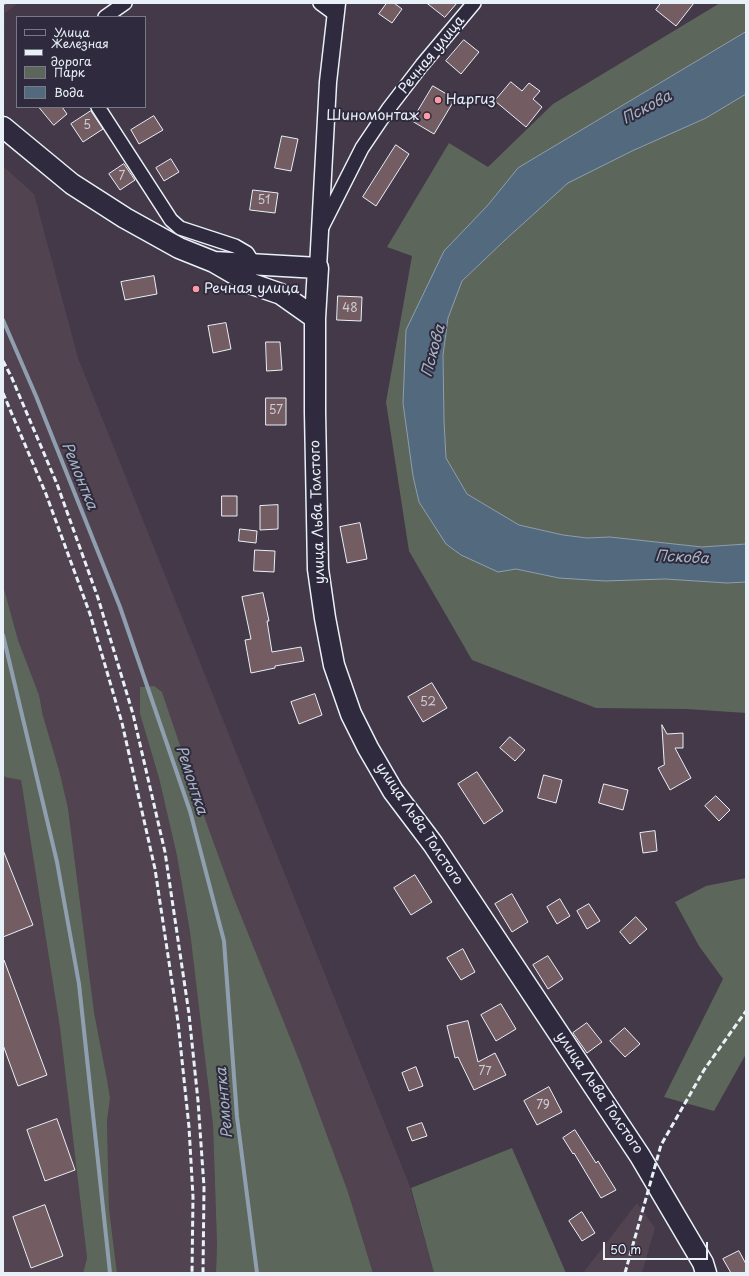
<!DOCTYPE html>
<meta charset="utf-8">
<style>
body{margin:0}
#map{position:relative;width:749px;height:1276px;overflow:hidden;background:#433948;font-family:"Playpen Sans",sans-serif}
canvas{display:block}
.frame{position:absolute;inset:0;border:4px solid #e8f1f8;pointer-events:none}
.legend{position:absolute;left:16px;top:16px;width:130px;height:92px;box-sizing:border-box;background:#2f2a3d;border:1px solid #797a88;margin:0;padding:5px 7px;list-style:none;font-size:12px;color:#e8f1f8}
.legend li{display:flex;align-items:center;gap:8px;height:20px}
.legend b{width:20px;border:1px solid #797a88}
.scale{position:absolute;left:603px;top:1242px;width:105px;height:18px;box-sizing:border-box;border:2px solid #e8f1f8;border-top:0;padding-left:5px;font-size:12px;line-height:14px;white-space:nowrap;color:#e8f1f8;-webkit-text-stroke:3px #2f2a3d;paint-order:stroke}
</style>
<div id="map">
<canvas width="749" height="1276"></canvas>
<div class="frame"></div>
<ul class="legend">
<li><b style="height:5px;background:#2f2a3d"></b>Улица</li>
<li><b style="height:5px;background:#e8f1f8"></b>Железная дорога</li>
<li><b style="height:11px;background:#5d665a"></b>Парк</li>
<li><b style="height:11px;background:#53697e"></b>Вода</li>
</ul>
<div class="scale">50 m</div>
</div>
<script>
const g = document.querySelector('canvas').getContext('2d');
g.lineJoin = 'round';
function fill(path, color) { g.fillStyle = color; g.fill(path, 'evenodd'); }
function strokePath(path, color, width, dash) { g.strokeStyle = color; g.lineWidth = width; g.lineCap = dash ? 'butt' : 'round'; g.setLineDash(dash || []); g.stroke(path); }
function drawText(font, color, halo, rows, align = 'center') {
  g.font = font + ' "Playpen Sans",sans-serif'; g.lineWidth = 4; g.setLineDash([]); g.textBaseline = 'middle'; g.strokeStyle = halo; g.fillStyle = color; for (const [text, x, y, turn = 0] of rows) {
    g.save(); g.translate(x, y); g.rotate((+turn || 0) * Math.PI / 180); g.textAlign = isNaN(turn) ? turn : align; if (halo) g.strokeText(text, 0, 0); g.fillText(text, 0, 0); g.restore();
  }
}
fill(new Path2D(`
 M 3,3 L 18,3 L 5,13 L 4,114 L 3,113 Z
 M 3,166 L 34,194 L 78,358 L 409,1184 L 434,1273 L 373,1273 L 348,1192 L 300,1062 L 233,896 L 203,813 L 162,692 L 146,686 L 140,687 L 140,714 L 159,778 L 177,856 L 190,932 L 200,1013 L 213,1125 L 217,1245 L 216,1273 L 117,1273 L 109,1209 L 107,1121 L 110,1098 L 94,1012 L 68,808 L 59,770 L 43,716 L 39,695 L 18,640 L 3,585 Z
 M 3,723 L 21,780 L 60,1028 L 87,1258 L 83,1273 L 3,1273 Z
 M 637,1203 L 655,1228 L 642,1273 L 583,1273 Z`), '#514450');
fill(new Path2D(`
 M 720,3 L 746,3 L 746,32 L 518,168 L 488,205 L 406,330 L 403,403 L 413,476 L 419,502 L 498,572 L 516,569 L 559,578 L 665,579 L 727,583 L 746,582 L 746,713 L 687,709 L 596,708 L 472,660 L 409,551 L 386,402 L 412,256 L 387,247 L 449,143 L 488,167 L 553,104 Z
 M 746,94 L 746,544 L 702,547 L 610,537 L 587,538 L 563,535 L 519,525 L 467,494 L 446,458 L 444,421 L 443,355 L 448,318 L 462,281 L 505,240 L 568,182 L 632,151 L 706,118 Z
 M 3,585 L 18,640 L 39,695 L 43,716 L 59,770 L 68,808 L 94,1012 L 107,1080 L 110,1098 L 107,1121 L 109,1209 L 117,1273 L 83,1273 L 87,1258 L 60,1028 L 21,780 L 5,777 L 3,773 Z
 M 154,686 L 162,692 L 203,813 L 233,896 L 300,1062 L 348,1192 L 373,1273 L 216,1273 L 217,1245 L 213,1125 L 190,932 L 177,856 L 159,778 L 140,714 L 140,687 Z
 M 746,878 L 746,1054 L 714,1111 L 664,1097 L 723,979 L 699,946 L 675,902 L 706,886 Z
 M 512,1148 L 566,1273 L 434,1273 L 411,1188 Z`), '#5d665a');
const water = new Path2D(`
 M 746,32 L 746,94 L 706,118 L 632,151 L 568,183 L 505,240 L 462,281 L 448,318 L 443,355 L 444,421 L 446,458 L 467,494 L 519,525 L 563,535 L 587,538 L 610,537 L 702,547 L 746,544 L 746,582 L 727,583 L 665,579 L 605,581 L 559,578 L 516,569 L 498,572 L 461,555 L 446,544 L 419,502 L 413,476 L 403,403 L 406,330 L 444,251 L 488,205 L 518,168 Z`);
fill(water, '#53697e');
strokePath(water, '#8f9faf', 1);
strokePath(new Path2D(`
 M 3,3 L 4,3
 M 3,320 L 36,396 L 120,607 L 190,811 L 224,941 L 237,1117 L 257,1273
 M 3,635 L 57,862 L 79,984 L 110,1273`), '#8f9faf', 4);
const building = new Path2D(`
 M 387,3 L 394,3 L 402,9 L 392,23 L 379,14 Z
 M 427,3 L 457,3 L 445,17 Z
 M 661,3 L 694,3 L 676,26 L 656,10 Z
 M 464,40 L 479,52 L 461,74 L 446,61 Z
 M 511,82 L 522,91 L 529,83 L 540,91 L 533,99 L 542,107 L 526,127 L 495,101 Z
 M 433,86 L 455,99 L 434,134 L 412,121 Z
 M 39,107 L 62,107 L 67,114 L 54,125 Z
 M 91,111 L 103,129 L 83,142 L 71,124 Z
 M 154,116 L 163,130 L 139,144 L 131,130 Z
 M 282,136 L 298,139 L 291,171 L 275,168 Z
 M 396,145 L 409,154 L 376,206 L 363,197 Z
 M 171,159 L 179,172 L 164,181 L 156,168 Z
 M 124,164 L 135,180 L 120,190 L 109,174 Z
 M 253,190 L 278,193 L 275,213 L 250,210 Z
 M 154,276 L 157,294 L 125,300 L 121,282 Z
 M 338,296 L 362,297 L 361,321 L 337,320 Z
 M 226,323 L 231,349 L 213,353 L 208,326 Z
 M 266,342 L 280,342 L 282,370 L 267,371 Z
 M 266,398 L 286,398 L 286,425 L 266,425 Z
 M 222,496 L 237,496 L 237,516 L 222,516 Z
 M 278,505 L 278,529 L 260,530 L 260,506 Z
 M 360,523 L 367,559 L 347,563 L 340,527 Z
 M 240,529 L 257,531 L 256,543 L 239,541 Z
 M 255,550 L 275,551 L 274,572 L 254,571 Z
 M 263,593 L 269,621 L 267,621 L 272,652 L 301,647 L 304,661 L 275,666 L 275,668 L 251,673 L 245,640 L 251,639 L 242,597 Z
 M 432,683 L 447,708 L 423,722 L 408,697 Z
 M 315,694 L 322,715 L 299,724 L 291,702 Z
 M 662,725 L 667,734 L 683,733 L 683,748 L 675,748 L 691,778 L 670,790 L 658,768 L 664,765 Z
 M 510,737 L 525,750 L 515,761 L 500,748 Z
 M 477,772 L 503,811 L 484,824 L 458,784 Z
 M 544,775 L 562,780 L 556,803 L 538,798 Z
 M 604,784 L 628,790 L 623,810 L 599,803 Z
 M 716,796 L 730,810 L 719,821 L 705,806 Z
 M 655,831 L 657,851 L 643,853 L 640,833 Z
 M 3,850 L 33,925 L 3,937 Z
 M 415,875 L 432,902 L 411,915 L 394,888 Z
 M 512,894 L 528,922 L 512,932 L 495,904 Z
 M 560,899 L 570,916 L 557,924 L 547,907 Z
 M 589,904 L 600,921 L 587,929 L 577,911 Z
 M 636,917 L 647,929 L 630,944 L 620,932 Z
 M 463,949 L 475,972 L 461,980 L 447,958 Z
 M 548,956 L 563,979 L 548,989 L 533,965 Z
 M 3,960 L 4,960 L 47,1075 L 18,1086 L 3,1045 Z
 M 501,1004 L 516,1029 L 496,1041 L 481,1015 Z
 M 468,1021 L 478,1062 L 495,1053 L 506,1075 L 474,1090 L 458,1057 L 455,1058 L 447,1026 Z
 M 587,1023 L 602,1042 L 587,1053 L 573,1033 Z
 M 625,1028 L 640,1044 L 625,1057 L 610,1041 Z
 M 416,1067 L 423,1086 L 409,1091 L 402,1073 Z
 M 549,1087 L 562,1112 L 537,1125 L 524,1101 Z
 M 57,1119 L 75,1170 L 45,1181 L 27,1130 Z
 M 422,1123 L 427,1136 L 412,1141 L 407,1128 Z
 M 575,1130 L 596,1163 L 598,1161 L 616,1190 L 601,1198 L 574,1153 L 573,1154 L 563,1138 Z
 M 45,1205 L 63,1256 L 31,1268 L 13,1217 Z
 M 582,1212 L 595,1233 L 582,1241 L 569,1221 Z
 M 739,1251 L 746,1264 L 746,1273 L 731,1273 L 723,1259 Z`);
fill(building, '#735c62');
strokePath(building, '#e8f1f8', 1);
const minor = new Path2D(`
 M 320,3 L 335,14
 M 105,17 L 125,3
 M 98,107 L 171,220 L 180,228 L 235,246 L 247,253 L 254,264
 M 321,229 L 362,148 L 389,108 L 422,65 L 474,3`);
const tertiary = new Path2D(`
 M 318,268 L 328,82 L 337,3`);
const primary = new Path2D(`
 M 3,127 L 72,184 L 125,218 L 179,248 L 214,262 L 252,284 L 281,294 L 315,318
 M 214,262 L 318,268 L 315,318 L 315,412 L 318,569 L 325,618 L 334,665 L 351,714 L 368,748 L 393,791 L 433,844 L 640,1156 L 703,1263 L 706,1273`);
strokePath(minor, '#e8f1f8', 16);
strokePath(tertiary, '#e8f1f8', 19);
strokePath(primary, '#e8f1f8', 23);
strokePath(minor, '#2f2a3d', 13);
strokePath(tertiary, '#2f2a3d', 16);
strokePath(primary, '#2f2a3d', 20);
strokePath(new Path2D(`
 M 3,361 L 11,376 L 57,484 L 98,598 L 133,714 L 165,852 L 189,1014 L 198,1101 L 204,1187 L 203,1273
 M 3,393 L 46,494 L 90,614 L 122,723 L 155,869 L 178,1022 L 189,1127 L 193,1197 L 192,1273
 M 625,1273 L 661,1145 L 704,1070 L 746,1011`), '#e8f1f8', 3, [6, 3]);
for (const [x, y, r, color] of [
 [438,100,4,"#ff9aa2"],
 [427,116,4,"#ff9aa2"],
 [196,289,4,"#ff9aa2"]
]) { const dot = new Path2D(); dot.arc(x, y, r, 0, 2 * Math.PI); g.fillStyle = color; g.fill(dot); strokePath(dot, '#2f2a3d', 1.5); }
drawText('12px', '#cbccd2', null, [
 ["5",87,126],
 ["7",122,177],
 ["51",264,201],
 ["48",350,309],
 ["57",276,411],
 ["52",428,703],
 ["77",485,1072],
 ["79",543,1106]
]);
drawText('14px', '#e8f1f8', '#2f2a3d', [
 ["Речная улица",432,55,-51],
 ["улица Льва Толстого",318,512,-92],
 ["улица Льва Толстого",419,824,56],
 ["улица Льва Толстого",599,1093,56]
]);
drawText('14px', '#e8f1f8', '#2f2a3d', [
 ["Наргиз",446,100],
 ["Шиномонтаж",419,116,"right"],
 ["Речная улица",204,289]
], 'left');
drawText('italic 15px', '#a5b4c1', '#2f2a3d', [
 ["Пскова",647,108,-28],
 ["Пскова",434,351,-75],
 ["Ремонтка",79,476,68],
 ["Пскова",682,558,3],
 ["Ремонтка",191,780,72],
 ["Ремонтка",225,1103,-95]
]);
</script>
